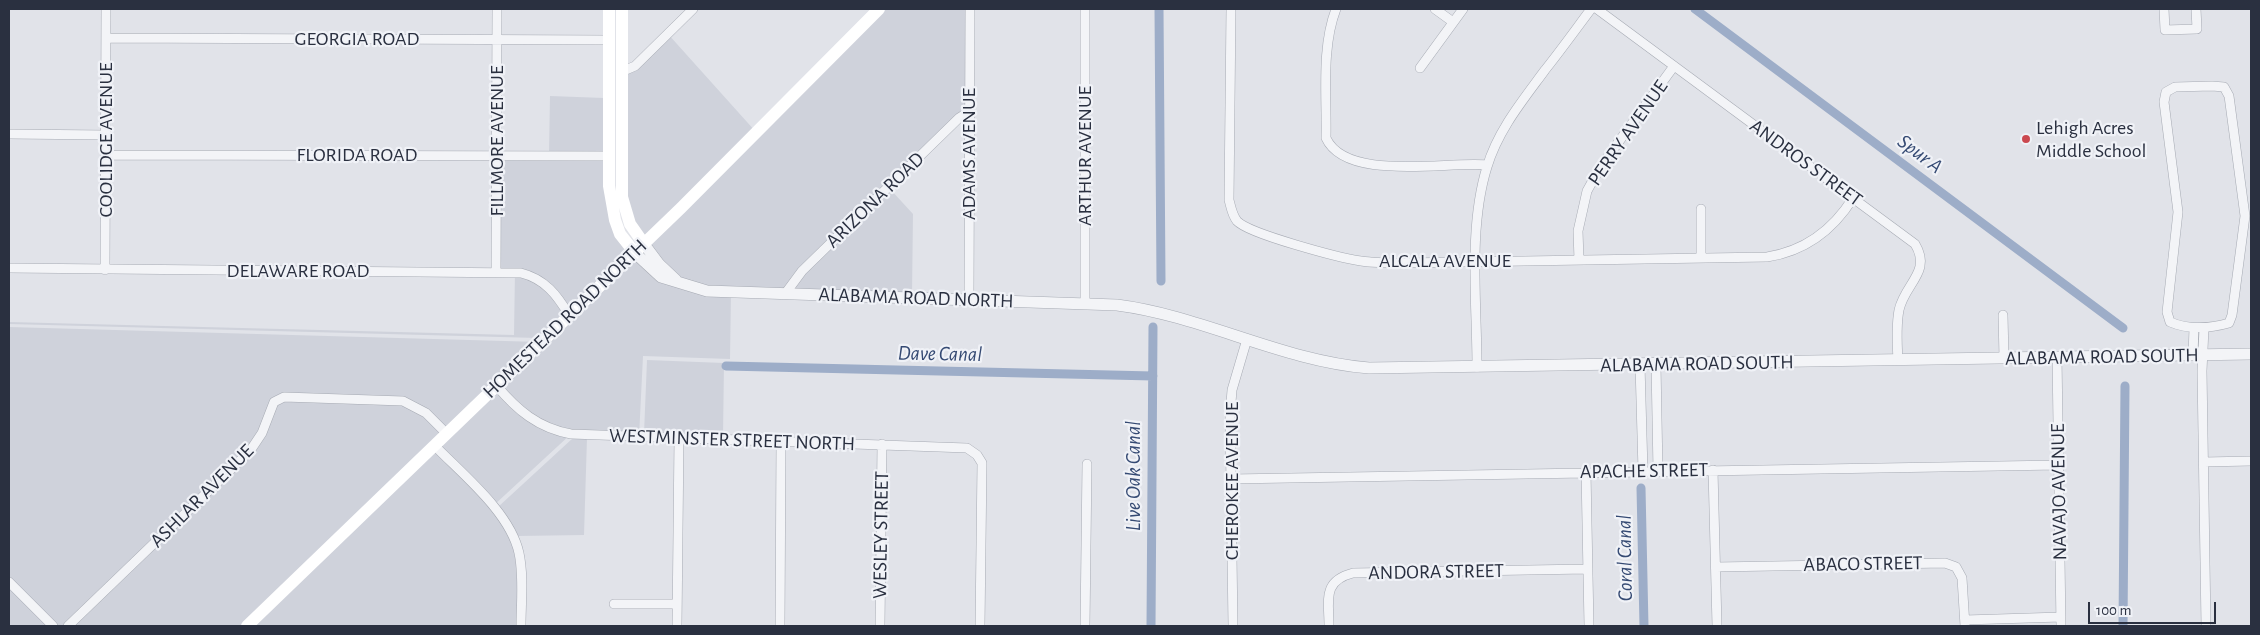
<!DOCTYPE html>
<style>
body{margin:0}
#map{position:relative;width:2260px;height:635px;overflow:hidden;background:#e1e3e9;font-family:"Alegreya Sans",sans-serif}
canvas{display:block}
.frame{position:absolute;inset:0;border:10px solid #2a3040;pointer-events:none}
.scale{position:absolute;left:2088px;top:602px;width:128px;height:22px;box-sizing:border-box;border:2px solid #2a3040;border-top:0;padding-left:6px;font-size:15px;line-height:18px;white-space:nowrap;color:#2a3040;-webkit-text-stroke:4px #f0f2f7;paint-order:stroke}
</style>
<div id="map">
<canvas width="2260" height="635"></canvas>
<div class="frame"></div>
<div class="scale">100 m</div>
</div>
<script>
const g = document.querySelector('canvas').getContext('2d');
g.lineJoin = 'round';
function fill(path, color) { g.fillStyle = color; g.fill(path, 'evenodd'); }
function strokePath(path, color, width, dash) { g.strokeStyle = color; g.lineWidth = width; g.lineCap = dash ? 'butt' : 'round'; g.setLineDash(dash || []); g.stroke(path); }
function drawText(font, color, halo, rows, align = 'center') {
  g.font = font + ' "Alegreya Sans",sans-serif'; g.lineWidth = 4.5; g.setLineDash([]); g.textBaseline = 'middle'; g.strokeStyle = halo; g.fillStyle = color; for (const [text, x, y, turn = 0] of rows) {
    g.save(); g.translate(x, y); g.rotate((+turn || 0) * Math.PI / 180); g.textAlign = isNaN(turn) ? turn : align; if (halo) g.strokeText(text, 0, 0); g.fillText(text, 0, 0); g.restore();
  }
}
fill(new Path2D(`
 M 879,9 L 970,9 L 970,111 L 953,124 L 785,294 L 731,292 L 730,359 L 643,356 L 639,437 L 571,434 L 493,506 L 518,551 L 521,626 L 9,626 L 9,327 L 540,342 L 644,244 L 624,209 L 621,72 L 668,34 L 756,132 Z
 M 550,96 L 604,98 L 604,174 L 628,252 L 538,338 L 9,324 L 9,322 L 514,335 L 515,271 L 492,270 L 494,154 L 549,155 Z
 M 891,190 L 913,214 L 912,294 L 793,290 L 805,273 Z
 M 647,360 L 724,363 L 723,436 L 644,434 Z
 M 573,438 L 587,438 L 584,535 L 517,536 L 498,507 Z`), '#cfd2db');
strokePath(new Path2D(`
 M 1159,9 L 1161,281
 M 1695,9 L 2123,328
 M 726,366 L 1153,376
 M 1641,488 L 1644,626
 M 1151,626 L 1153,327
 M 2123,626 L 2125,386`), '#9dadc8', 9);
const minor = new Path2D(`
 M 1231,9 L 1229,200 C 1231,207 1232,215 1237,221 C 1249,234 1340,258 1361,261 C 1374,263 1389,263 1403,263 L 1767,257 C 1805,251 1833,230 1853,198
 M 1336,9 C 1321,48 1327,96 1326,138 C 1346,182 1446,161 1487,165
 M 1435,9 L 1453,22
 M 1597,9 L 1915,244 C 1932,272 1905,283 1899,310 C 1896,326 1897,344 1898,360
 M 2164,9 L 2165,30 L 2197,29 L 2196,9
 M 106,38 L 609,40
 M 1420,68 L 1463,9
 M 621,72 L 635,66 L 693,9
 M 2212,86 L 2224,87 L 2229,96 L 2245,216 L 2232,315 L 2229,323 C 2208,329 2189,330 2170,322 L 2167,312 L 2178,212 L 2164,102 L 2166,92 L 2175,87 Z
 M 9,134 L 106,135
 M 106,155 L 609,156
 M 1701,209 L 1701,258
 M 1579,260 L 1578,231 L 1587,191 L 1601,166 L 1674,66
 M 9,268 L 521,273 C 545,279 557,295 569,315
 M 105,270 L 106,9
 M 496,272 L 497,9
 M 785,294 L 802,271 L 959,118 L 970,111
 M 969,300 L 970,9
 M 1085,304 L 1085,9
 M 2003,315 L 2004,358
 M 2204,328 L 2202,371 L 2206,626
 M 2193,355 L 2194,328
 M 2057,357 L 2061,626
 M 1640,365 L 1643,471
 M 1656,365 L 1658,471
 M 1477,367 C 1477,303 1468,228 1487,167 C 1498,130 1523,100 1545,70 C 1561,50 1576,29 1591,9
 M 496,385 C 517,410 538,428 571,434 L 967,448 L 977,455 L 982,463 L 980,626
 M 434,445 C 462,474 510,512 519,553 C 524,577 521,602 521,626
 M 2204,462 L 2251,461
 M 1713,470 L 1717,626
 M 1586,472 L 1589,626
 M 1231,479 L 2058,465
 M 1716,567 L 1945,563 L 1956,567 L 1962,578 L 1965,626
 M 9,582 L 53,626
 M 614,604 L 677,604
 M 1965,620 L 2061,617
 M 68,626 L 250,451 L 262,433 L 274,402 L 284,397 L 403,401 L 426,413 L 446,433
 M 677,626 L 679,438
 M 780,626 L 781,441
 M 880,626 L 882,444
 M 1085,626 L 1087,464
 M 1233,626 L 1230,415 L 1232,390 L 1247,339
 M 1329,626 C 1329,600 1322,581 1353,573 L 1587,569`);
const tertiary = new Path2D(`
 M 644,244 L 659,264 L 676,280
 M 635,253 L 661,277 L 707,291 L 1117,305 C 1203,316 1282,361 1369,368 L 2251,354`);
strokePath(minor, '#a6aab3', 10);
strokePath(tertiary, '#a6aab3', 12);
strokePath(minor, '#f3f4f7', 9);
strokePath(tertiary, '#f3f4f7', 11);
strokePath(new Path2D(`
 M 609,9 L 609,186 L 615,220 L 620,234 L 635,253
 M 622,9 L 622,197 L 630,224 L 644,244
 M 247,626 L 681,208 L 879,9`), '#fff', 12);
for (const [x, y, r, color] of [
 [2026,139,5,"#cb4950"]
]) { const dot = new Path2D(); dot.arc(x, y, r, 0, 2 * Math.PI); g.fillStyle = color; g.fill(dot); strokePath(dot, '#f0f2f7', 2); }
drawText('20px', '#2a3040', '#f0f2f7', [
 ["GEORGIA ROAD",357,39],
 ["PERRY AVENUE",1628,133,-55],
 ["COOLIDGE AVENUE",106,140,-90],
 ["FILLMORE AVENUE",497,141,-90],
 ["ADAMS AVENUE",969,154,-90],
 ["FLORIDA ROAD",357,155],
 ["ARTHUR AVENUE",1085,156,-90],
 ["ANDROS STREET",1806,163,36],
 ["ARIZONA ROAD",875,200,-44],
 ["ALCALA AVENUE",1445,261],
 ["DELAWARE ROAD",298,271],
 ["ALABAMA ROAD NORTH",916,298,2],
 ["HOMESTEAD ROAD NORTH",565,319,-44],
 ["ALABAMA ROAD SOUTH",2102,357,-1],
 ["ALABAMA ROAD SOUTH",1697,364,-1],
 ["WESTMINSTER STREET NORTH",732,440,2],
 ["APACHE STREET",1644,471,-1],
 ["CHEROKEE AVENUE",1232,481,-90],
 ["NAVAJO AVENUE",2059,492,-91],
 ["ASHLAR AVENUE",202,496,-45],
 ["WESLEY STREET",881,535,-89],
 ["ABACO STREET",1863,564,-1],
 ["ANDORA STREET",1436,572,-1]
]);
drawText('20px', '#2a3040', '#f0f2f7', [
 ["Lehigh Acres",2036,128],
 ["Middle School",2036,151]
], 'left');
drawText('italic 21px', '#354a73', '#f0f2f7', [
 ["Spur A",1920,154,37],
 ["Dave Canal",940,354,1],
 ["Live Oak Canal",1134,476,-90],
 ["Coral Canal",1625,558,-91]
]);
</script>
